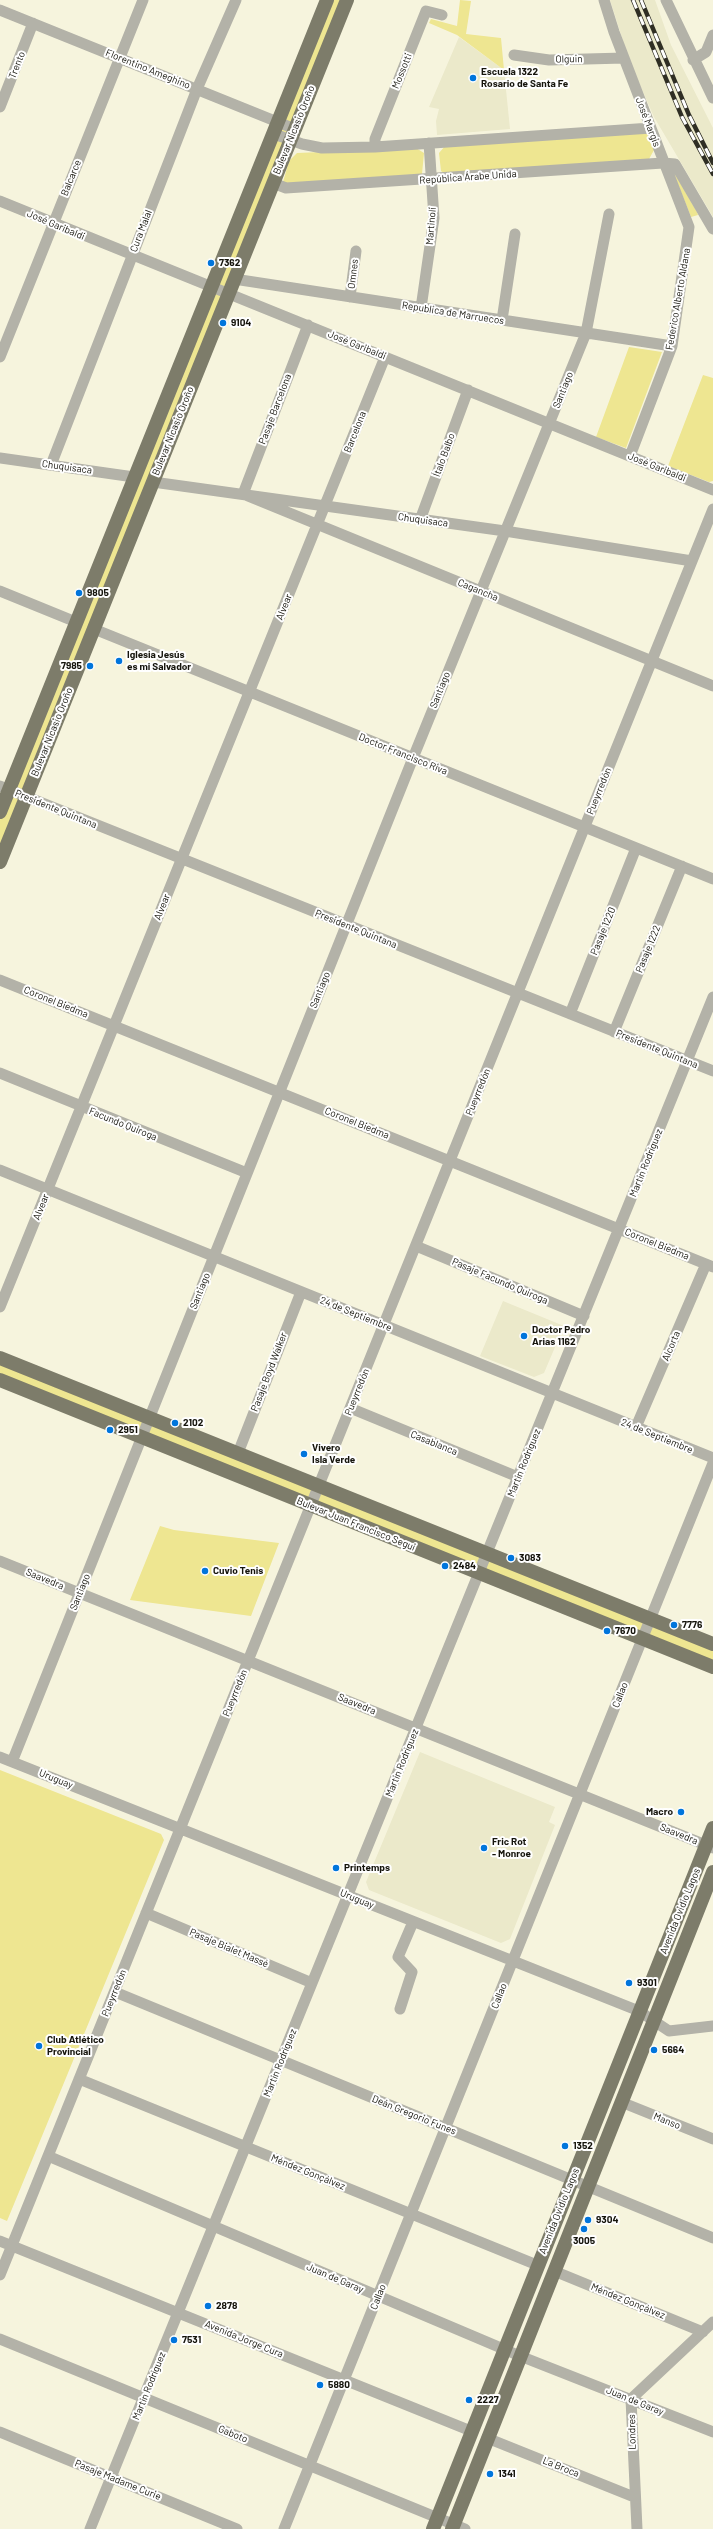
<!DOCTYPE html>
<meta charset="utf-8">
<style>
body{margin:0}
canvas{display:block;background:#f6f4dd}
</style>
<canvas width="713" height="2529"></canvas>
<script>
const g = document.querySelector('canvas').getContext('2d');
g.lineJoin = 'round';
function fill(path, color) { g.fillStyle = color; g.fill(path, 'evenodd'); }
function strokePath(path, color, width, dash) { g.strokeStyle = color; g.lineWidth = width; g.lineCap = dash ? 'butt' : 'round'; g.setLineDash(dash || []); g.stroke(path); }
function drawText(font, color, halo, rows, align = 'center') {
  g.font = font + ' Barlow,sans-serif'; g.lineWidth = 4; g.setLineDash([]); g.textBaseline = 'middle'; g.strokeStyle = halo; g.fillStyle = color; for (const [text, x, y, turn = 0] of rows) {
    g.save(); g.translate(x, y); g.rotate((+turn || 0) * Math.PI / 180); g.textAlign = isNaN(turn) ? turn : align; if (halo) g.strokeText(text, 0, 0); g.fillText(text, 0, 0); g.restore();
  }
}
fill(new Path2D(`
 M 610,0 L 655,0 L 671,45 L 713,128 L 713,217 L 654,117 L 629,60 Z
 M 459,37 L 504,70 L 510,129 L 437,135 L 436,121 L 439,109 L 429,107 Z
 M 503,1301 L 564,1326 L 544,1373 L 534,1377 L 480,1356 Z
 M 420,1752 L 555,1807 L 549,1822 L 555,1825 L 510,1939 L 501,1943 L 369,1890 L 366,1882 Z`), '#ebe9ca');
fill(new Path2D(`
 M 327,0 L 347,0 L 0,862 L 0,812 Z
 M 460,0 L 471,1 L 466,34 L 501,38 L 504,70 L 457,35 L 429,23 L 431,19 L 457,26 Z
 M 649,133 L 654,150 L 649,159 L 445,174 L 441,171 L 439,153 L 445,146 Z
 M 416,148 L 424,153 L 422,174 L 292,185 L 283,182 L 289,161 L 297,153 Z
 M 672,169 L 697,212 L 698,215 L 691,217 Z
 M 629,347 L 662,352 L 626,448 L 596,437 Z
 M 703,375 L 713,378 L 713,481 L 709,482 L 668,466 Z
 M 0,1358 L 713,1644 L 713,1667 L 0,1380 Z
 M 160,1526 L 174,1530 L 279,1543 L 251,1616 L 130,1600 Z
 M 0,1770 L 161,1834 L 164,1840 L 7,2221 L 0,2218 Z`), '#eee691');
strokePath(new Path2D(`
 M 604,0 L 614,32 L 689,227 L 672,346 L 630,456
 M 666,0 L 713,98
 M 0,10 L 295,129
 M 514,55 L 549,60 L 624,58
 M 693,60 L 706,52 L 713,35
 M 0,107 L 33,23
 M 274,134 L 302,144 L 322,148 L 375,147 L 651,128
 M 375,147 L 375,139 L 426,11 L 442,15
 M 273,183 L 286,188 L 663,163 L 675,164 L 713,229
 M 0,201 L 713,490
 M 234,279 L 672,346
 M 350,297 L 356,251
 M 421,308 L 434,218 L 429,143
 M 502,320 L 515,234
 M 308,325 L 243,494 L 713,686
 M 0,357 L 143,0
 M 0,458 L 134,477
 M 51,465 L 197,89 L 236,0
 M 153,482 L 505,531 L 692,561
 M 420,520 L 468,390
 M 0,591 L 76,622
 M 94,629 L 713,879
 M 0,786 L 713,1071
 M 0,980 L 713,1267
 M 570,1014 L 636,848
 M 614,1032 L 682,866
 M 0,1073 L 247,1173
 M 0,1170 L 713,1458
 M 416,1246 L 584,1316
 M 0,1307 L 385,357
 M 350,1408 L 518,1477
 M 636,1427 L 706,1264
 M 238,1453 L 301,1292
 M 0,1561 L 713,1848
 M 0,1757 L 639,2011 L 669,2031 L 713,2026
 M 12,1762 L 413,758 L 586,333 L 609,214
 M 146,1913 L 312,1983
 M 115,1992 L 713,2238
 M 400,2009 L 412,1972 L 398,1957 L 413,1922
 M 79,2079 L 537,2265
 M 621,2102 L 713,2139
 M 48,2156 L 520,2356 L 713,2432
 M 0,2241 L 471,2431
 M 554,2271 L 703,2332
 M 0,2275 L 713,509
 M 0,2339 L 465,2529
 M 0,2432 L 237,2529
 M 487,2438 L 634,2497
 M 90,2529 L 713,997
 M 284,2529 L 713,1463
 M 637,2529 L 631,2399 L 713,2322`), '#b3b2a8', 11);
strokePath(new Path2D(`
 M 0,812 L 327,0
 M 0,862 L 347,0
 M 0,1358 L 713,1644
 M 0,1380 L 713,1667
 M 433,2529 L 713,1828
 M 452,2529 L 713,1872`), '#7d7c6a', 14);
const rail = new Path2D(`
 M 633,0 L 682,117 L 713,174
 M 641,0 L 689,115 L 713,163`);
strokePath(rail, '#2f2e24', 4.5);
strokePath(rail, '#fff', 3, [9]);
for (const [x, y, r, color] of [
 [473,78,4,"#0075dc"],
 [211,263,4,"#0075dc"],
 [223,323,4,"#0075dc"],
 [79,593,4,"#0075dc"],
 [119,661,4,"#0075dc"],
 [90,666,4,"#0075dc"],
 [524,1336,4,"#0075dc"],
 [175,1423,4,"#0075dc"],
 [110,1430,4,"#0075dc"],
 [304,1454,4,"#0075dc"],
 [511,1558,4,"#0075dc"],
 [445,1566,4,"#0075dc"],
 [205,1571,4,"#0075dc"],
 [674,1625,4,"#0075dc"],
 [607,1631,4,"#0075dc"],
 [681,1812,4,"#0075dc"],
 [484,1848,4,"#0075dc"],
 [336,1868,4,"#0075dc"],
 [629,1983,4,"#0075dc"],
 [39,2046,4,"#0075dc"],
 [654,2050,4,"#0075dc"],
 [565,2146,4,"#0075dc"],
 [588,2220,4,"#0075dc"],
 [584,2229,4,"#0075dc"],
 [208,2306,4,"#0075dc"],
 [174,2340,4,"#0075dc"],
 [320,2385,4,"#0075dc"],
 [469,2400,4,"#0075dc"],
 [490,2474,4,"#0075dc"]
]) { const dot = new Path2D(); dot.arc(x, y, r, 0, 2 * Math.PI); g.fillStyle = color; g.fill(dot); strokePath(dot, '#fff', 1.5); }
drawText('10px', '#15140c', '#fff', [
 ["Olguin",569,59,-1],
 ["Trento",17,65,-68],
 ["Florentino Ameghino",148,69,22],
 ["Mossotti",402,71,-68],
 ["José Margis",648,122,69],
 ["Bulevar Nicasio Oroño",294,130,-68],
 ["República Árabe Unida",468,177,-4],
 ["Balcarce",71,178,-68],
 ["José Garibaldi",56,225,23],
 ["Martinoli",431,226,-85],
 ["Cura Malal",141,231,-69],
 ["Omnes",353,274,-83],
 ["Federico Alberto Aldana",678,299,-80],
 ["Republica de Marruecos",453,313,9],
 ["José Garibaldi",357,345,22],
 ["Santiago",563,390,-68],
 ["Pasaje Barcelona",275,409,-69],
 ["Bulevar Nicasio Oroño",173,431,-68],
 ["Barcelona",355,432,-68],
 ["Ítalo Balbo",444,455,-70],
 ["Chuquisaca",67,467,8],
 ["José Garibaldi",657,467,22],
 ["Chuquisaca",423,520,8],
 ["Cagancha",478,590,22],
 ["Alvear",284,607,-68],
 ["Santiago",440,690,-68],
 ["Bulevar Nicasio Oroño",52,732,-68],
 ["Doctor Francisco Riva",403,754,22],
 ["Pueyrredón",599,791,-68],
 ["Presidente Quintana",56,809,22],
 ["Alvear",162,907,-68],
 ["Presidente Quintana",356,929,22],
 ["Pasaje 1220",603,931,-68],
 ["Pasaje 1222",648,949,-68],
 ["Santiago",320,990,-68],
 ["Coronel Biedma",56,1002,22],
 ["Presidente Quintana",657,1049,22],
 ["Pueyrredón",478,1092,-68],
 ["Coronel Biedma",357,1123,22],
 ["Facundo Quiroga",123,1124,22],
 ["Martín Rodríguez",646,1163,-68],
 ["Alvear",41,1207,-68],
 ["Coronel Biedma",657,1244,22],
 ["Pasaje Facundo Quiroga",500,1281,23],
 ["Santiago",200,1291,-68],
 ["24 de Septiembre",356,1314,22],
 ["Alcorta",671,1346,-67],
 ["Pasaje Boyd Walker",269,1372,-69],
 ["Pueyrredón",357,1392,-68],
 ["24 de Septiembre",657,1436,22],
 ["Casablanca",434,1443,22],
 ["Martín Rodríguez",524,1463,-68],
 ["Bulevar Juan Francisco Seguí",356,1524,22],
 ["Saavedra",45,1579,22],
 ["Santiago",80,1592,-68],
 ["Pueyrredón",235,1693,-68],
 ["Callao",620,1695,-68],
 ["Saavedra",357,1704,22],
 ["Martín Rodríguez",402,1763,-68],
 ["Uruguay",56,1779,22],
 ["Saavedra",679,1834,22],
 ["Uruguay",357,1899,22],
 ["Avenida Ovidio Lagos",680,1911,-68],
 ["Pasaje Bialet Massé",229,1948,23],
 ["Pueyrredón",114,1993,-68],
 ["Callao",499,1996,-68],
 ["Martín Rodríguez",280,2063,-68],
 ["Deán Gregorio Funes",414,2115,22],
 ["Manso",667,2121,22],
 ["Méndez Gonçálvez",308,2172,22],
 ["Avenida Ovidio Lagos",559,2211,-68],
 ["Juan de Garay",335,2278,23],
 ["Callao",378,2297,-68],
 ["Méndez Gonçálvez",628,2301,22],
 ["Avenida Jorge Cura",244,2339,22],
 ["Martín Rodríguez",149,2386,-68],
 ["Juan de Garay",635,2401,22],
 ["Londres",632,2432,-91],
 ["Gaboto",233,2434,22],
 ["La Broca",561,2467,22],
 ["Pasaje Madame Curie",118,2480,22]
]);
drawText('bold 10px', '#15140c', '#fff', [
 ["Escuela 1322",481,72],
 ["Rosario de Santa Fe",481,84],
 ["7362",219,263],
 ["9104",231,323],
 ["9805",87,593],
 ["Iglesia Jesús",127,655],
 ["es mi Salvador",127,667],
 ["7985",82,666,"right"],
 ["Doctor Pedro",532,1330],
 ["Arias 1162",532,1342],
 ["2102",183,1423],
 ["2951",118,1430],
 ["Vivero",312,1448],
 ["Isla Verde",312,1460],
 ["3083",519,1558],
 ["2484",453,1566],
 ["Cuvio Tenis",213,1571],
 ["7776",682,1625],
 ["7670",615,1631],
 ["Macro",673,1812,"right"],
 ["Fric Rot",492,1842],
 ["- Monroe",492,1854],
 ["Printemps",344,1868],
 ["9301",637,1983],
 ["Club Atlético",47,2040],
 ["Provincial",47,2052],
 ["5664",662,2050],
 ["1352",573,2146],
 ["9304",596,2220],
 ["3005",584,2241,"center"],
 ["2878",216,2306],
 ["7531",182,2340],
 ["5880",328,2385],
 ["2227",477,2400],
 ["1341",498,2474]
], 'left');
</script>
